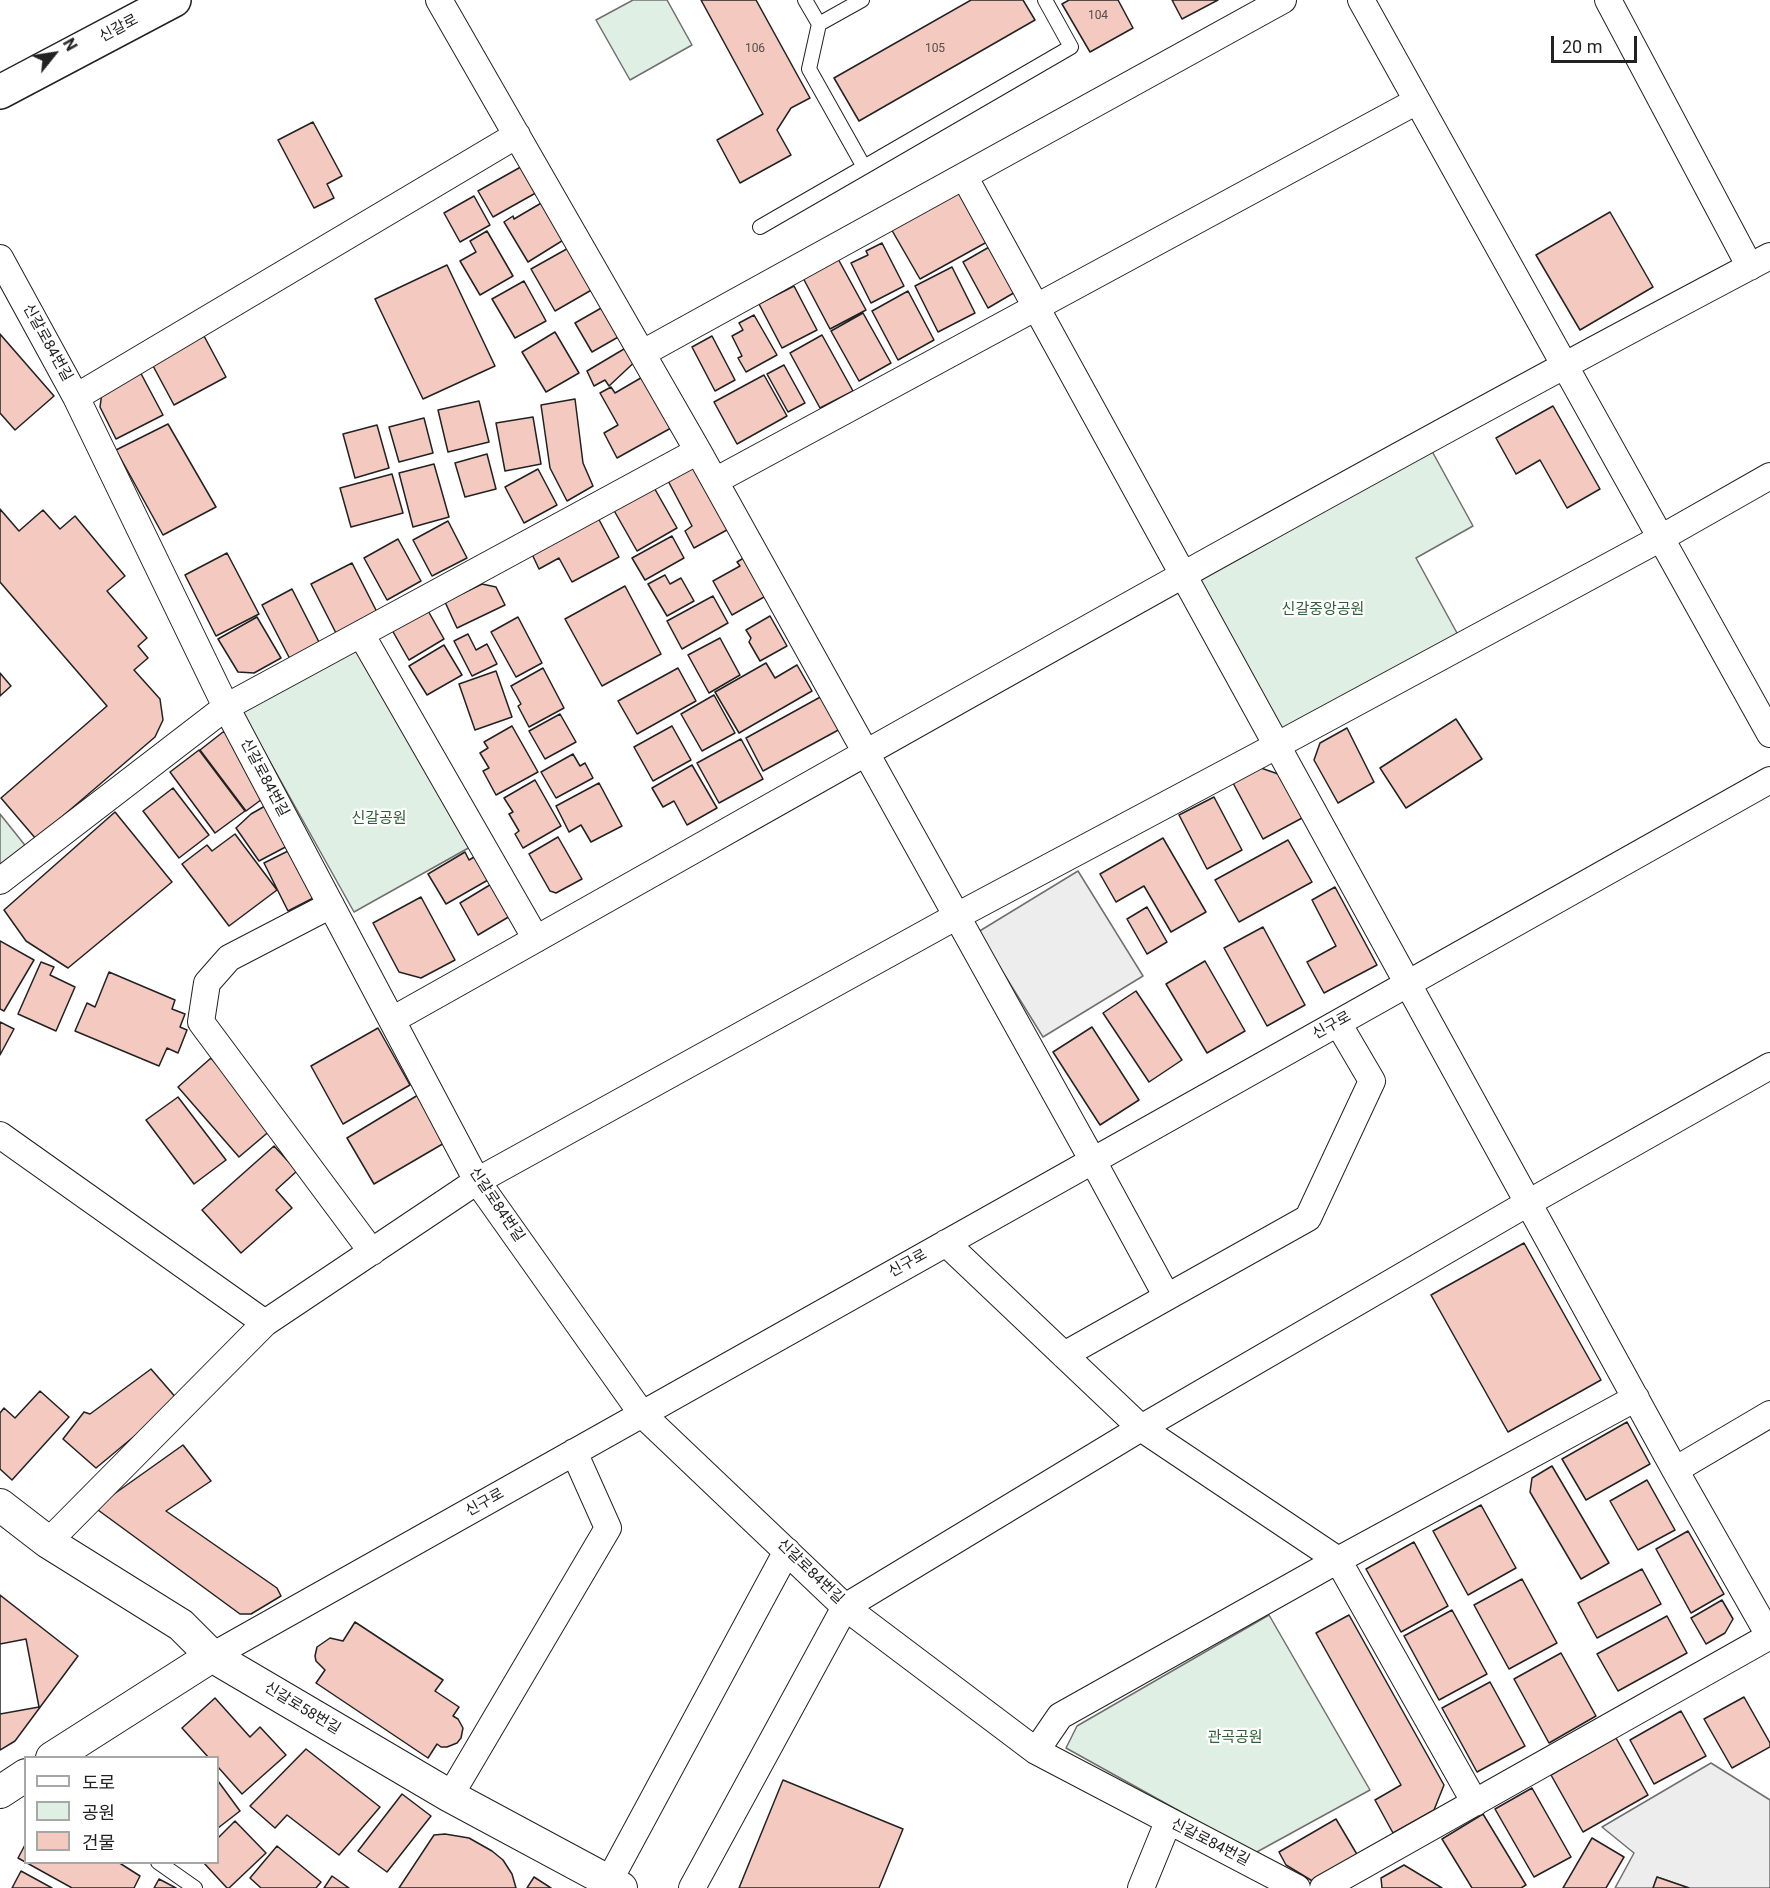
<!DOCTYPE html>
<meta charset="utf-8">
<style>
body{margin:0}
#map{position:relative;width:1770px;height:1888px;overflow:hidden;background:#fff;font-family:Roboto,"Noto Sans KR",sans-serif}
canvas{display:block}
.legend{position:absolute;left:24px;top:1756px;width:195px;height:108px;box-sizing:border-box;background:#fff;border:2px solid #a7a7a7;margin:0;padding:8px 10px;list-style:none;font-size:18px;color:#222}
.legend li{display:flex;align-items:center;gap:12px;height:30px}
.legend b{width:30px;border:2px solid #a7a7a7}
.north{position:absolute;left:24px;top:24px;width:60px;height:60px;-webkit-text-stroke:4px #fff;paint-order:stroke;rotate:60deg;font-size:16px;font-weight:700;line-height:24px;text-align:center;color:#222}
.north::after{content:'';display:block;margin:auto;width:21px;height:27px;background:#222;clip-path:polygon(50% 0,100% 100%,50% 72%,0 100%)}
.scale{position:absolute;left:1551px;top:36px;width:86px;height:27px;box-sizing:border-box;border:3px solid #222;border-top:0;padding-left:8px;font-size:18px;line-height:21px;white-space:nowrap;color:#222;-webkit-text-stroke:4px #fff;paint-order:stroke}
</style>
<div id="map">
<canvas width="1770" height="1888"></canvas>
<ul class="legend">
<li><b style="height:8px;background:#fff"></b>도로</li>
<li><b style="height:16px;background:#e0efe3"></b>공원</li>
<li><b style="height:16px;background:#f3c9c0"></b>건물</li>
</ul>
<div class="north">N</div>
<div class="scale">20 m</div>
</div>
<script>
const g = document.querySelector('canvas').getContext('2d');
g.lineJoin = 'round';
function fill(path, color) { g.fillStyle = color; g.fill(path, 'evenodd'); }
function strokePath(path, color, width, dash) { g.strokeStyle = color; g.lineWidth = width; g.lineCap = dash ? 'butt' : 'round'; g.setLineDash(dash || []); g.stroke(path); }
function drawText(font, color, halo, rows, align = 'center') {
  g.font = font + ' Roboto,"Noto Sans KR",sans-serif'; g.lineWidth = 4.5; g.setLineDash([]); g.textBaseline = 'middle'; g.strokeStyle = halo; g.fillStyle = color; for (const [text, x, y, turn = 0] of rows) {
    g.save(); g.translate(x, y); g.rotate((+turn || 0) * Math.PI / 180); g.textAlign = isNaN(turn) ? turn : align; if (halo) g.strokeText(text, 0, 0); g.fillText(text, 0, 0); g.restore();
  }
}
const green = new Path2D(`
 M 633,0 L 667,0 L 692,45 L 630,80 L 596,20 Z
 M 1427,442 L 1473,526 L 1416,558 L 1463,644 L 1276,746 L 1182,575 Z
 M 356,648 L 472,846 L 354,912 L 240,708 Z
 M 0,814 L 28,849 L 0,869 Z
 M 1269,1615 L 1370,1790 L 1255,1853 L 1066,1748 L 1077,1726 Z`);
fill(green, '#e0efe3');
strokePath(green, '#6f6f6f', 1.5);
const parking = new Path2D(`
 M 1078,871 L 1143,976 L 1043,1037 L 978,932 Z
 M 1711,1763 L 1770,1800 L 1770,1888 L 1689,1888 L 1657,1877 L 1653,1888 L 1615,1888 L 1634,1853 L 1602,1827 Z`);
fill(parking, '#ededed');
strokePath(parking, '#6f6f6f', 1.5);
const building = new Path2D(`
 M 701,0 L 756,0 L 810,98 L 791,108 L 777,130 L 791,155 L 740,183 L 717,140 L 763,114 Z
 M 971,0 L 1023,0 L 1035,20 L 859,121 L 834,78 Z
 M 1069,0 L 1118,0 L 1133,28 L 1090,52 L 1062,4 Z
 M 1172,0 L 1218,0 L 1182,19 Z
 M 313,122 L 342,176 L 327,184 L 334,198 L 314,208 L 278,140 Z
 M 526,164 L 541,190 L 493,217 L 478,191 Z
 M 957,189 L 987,242 L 920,279 L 890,227 Z
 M 474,196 L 490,225 L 460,242 L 444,213 Z
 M 543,202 L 565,239 L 528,262 L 504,222 L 513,216 L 514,219 Z
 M 1610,212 L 1653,287 L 1580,330 L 1536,255 Z
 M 487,231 L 513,276 L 480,295 L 460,261 L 476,252 L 470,241 Z
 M 882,243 L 904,286 L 871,303 L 851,263 L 868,255 L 866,251 Z
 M 572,246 L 595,288 L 555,311 L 531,269 Z
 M 991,246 L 1017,291 L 988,308 L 963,262 Z
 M 837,257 L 866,310 L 830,329 L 802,276 Z
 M 447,265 L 495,366 L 423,399 L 375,299 Z
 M 952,267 L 975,313 L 938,332 L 915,286 Z
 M 524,281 L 546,321 L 515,338 L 492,299 Z
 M 794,286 L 817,330 L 782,348 L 759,304 Z
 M 908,291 L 934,340 L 898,360 L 872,311 Z
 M 603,307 L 620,336 L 592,352 L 575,323 Z
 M 863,313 L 891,363 L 859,381 L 831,331 Z
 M 754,315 L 777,355 L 746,372 L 738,358 L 742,356 L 732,336 L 743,330 L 739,323 Z
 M 555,332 L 579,373 L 546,392 L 522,352 Z
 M 0,334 L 54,396 L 15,430 L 0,413 Z
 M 822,335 L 853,391 L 820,408 L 790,353 Z
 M 204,336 L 226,377 L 174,405 L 152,364 Z
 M 712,336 L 735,380 L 715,391 L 692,347 Z
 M 634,343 L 641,356 L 609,386 L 605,380 L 594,386 L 587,371 Z
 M 784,365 L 805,403 L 788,412 L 767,374 Z
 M 138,368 L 163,415 L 116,439 L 100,407 L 103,385 Z
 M 651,372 L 680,423 L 617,458 L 604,433 L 618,425 L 600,393 L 611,387 L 615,393 Z
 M 764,375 L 787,416 L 737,444 L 714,402 Z
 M 575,399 L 583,463 L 593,486 L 567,501 L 550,468 L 541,405 Z
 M 479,401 L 489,442 L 448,452 L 438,410 Z
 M 1553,406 L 1600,489 L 1567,508 L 1540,460 L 1516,474 L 1496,438 Z
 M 533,417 L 541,464 L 505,471 L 496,423 Z
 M 424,418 L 433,453 L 399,462 L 389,427 Z
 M 168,424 L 216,507 L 163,535 L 116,450 Z
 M 377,425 L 389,468 L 355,478 L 343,434 Z
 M 487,454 L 496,489 L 465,497 L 455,463 Z
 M 434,464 L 449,517 L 413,527 L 399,473 Z
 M 689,464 L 704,467 L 736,525 L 694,548 L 685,531 L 692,526 L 666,477 Z
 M 538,469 L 557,505 L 524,523 L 505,487 Z
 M 392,474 L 403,513 L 351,527 L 340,488 Z
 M 652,484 L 677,528 L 637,551 L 612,507 Z
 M 0,509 L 19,531 L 43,510 L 60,529 L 75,516 L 125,576 L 107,591 L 147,638 L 138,646 L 148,658 L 134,670 L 160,699 L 163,720 L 155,737 L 36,839 L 1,798 L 107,706 L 0,582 Z
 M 597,516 L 619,557 L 572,582 L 559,558 L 539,569 L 531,552 Z
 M 448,521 L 467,558 L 432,576 L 413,540 Z
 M 672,536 L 684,558 L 645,580 L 632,558 Z
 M 398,539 L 421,581 L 387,600 L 364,558 Z
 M 227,553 L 259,614 L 216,636 L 185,575 Z
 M 752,553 L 773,592 L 732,615 L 713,581 L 740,566 L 737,562 Z
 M 352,563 L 379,616 L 338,637 L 311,584 Z
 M 665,575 L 670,584 L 681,578 L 694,601 L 667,616 L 648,584 Z
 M 482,584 L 496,587 L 505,605 L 457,628 L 445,602 Z
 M 625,586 L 661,654 L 602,686 L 565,619 Z
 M 292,589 L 321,646 L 291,661 L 262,605 Z
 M 713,596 L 728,623 L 682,649 L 667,621 Z
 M 427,609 L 444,639 L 409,660 L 392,630 Z
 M 770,616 L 787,646 L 760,661 L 749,642 L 751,638 L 746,630 Z
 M 257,617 L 281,658 L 254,673 L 238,672 L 218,639 Z
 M 518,617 L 542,663 L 516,677 L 491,632 Z
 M 468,634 L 476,650 L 487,644 L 497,664 L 472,676 L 454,641 Z
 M 720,638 L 740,675 L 709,693 L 688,655 Z
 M 444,645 L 462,675 L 427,695 L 409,666 Z
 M 766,663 L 775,678 L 797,665 L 812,691 L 739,733 L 715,692 Z
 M 543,668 L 564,708 L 529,727 L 518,706 L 521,704 L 511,686 Z
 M 678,668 L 696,701 L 637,734 L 618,701 Z
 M 496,671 L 512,717 L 475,730 L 459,684 Z
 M 0,673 L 11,686 L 0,696 Z
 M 714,695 L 735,733 L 702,751 L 681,714 Z
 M 824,695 L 842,728 L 763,771 L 746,738 Z
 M 560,714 L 576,742 L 545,759 L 529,731 Z
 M 1456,719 L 1482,759 L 1406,808 L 1380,768 Z
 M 512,726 L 538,772 L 496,795 L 483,771 L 489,768 L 480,753 L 488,748 L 484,742 Z
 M 672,726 L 691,760 L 653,781 L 634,747 Z
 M 1347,728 L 1374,782 L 1338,803 L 1314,760 L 1320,743 Z
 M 223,732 L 237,734 L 269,794 L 246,811 L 200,750 Z
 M 741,739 L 763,779 L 719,803 L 697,763 Z
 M 199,750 L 245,811 L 215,833 L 170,772 Z
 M 573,754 L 580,766 L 585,763 L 593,778 L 556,798 L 541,772 Z
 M 692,765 L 717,808 L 687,825 L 674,801 L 663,807 L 652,788 Z
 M 1261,768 L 1281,775 L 1304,817 L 1263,839 L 1233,783 Z
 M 535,780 L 561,826 L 523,848 L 515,834 L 519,831 L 509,814 L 513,812 L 504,798 Z
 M 599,783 L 622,826 L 591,842 L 581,825 L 569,832 L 556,806 Z
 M 173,788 L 209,835 L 179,858 L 143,811 Z
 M 1214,797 L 1242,850 L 1207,869 L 1179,815 Z
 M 272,802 L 295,842 L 259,861 L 236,828 L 251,814 Z
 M 115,812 L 172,882 L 68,968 L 26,941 L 4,910 Z
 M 235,834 L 277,890 L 229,926 L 182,864 L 207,845 L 212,851 Z
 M 558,837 L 582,879 L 556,893 L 550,891 L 529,854 Z
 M 1163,838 L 1206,912 L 1171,932 L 1144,886 L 1116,902 L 1100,874 Z
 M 1288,840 L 1312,882 L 1239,922 L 1215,880 Z
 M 296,847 L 321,894 L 288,911 L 264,863 Z
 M 465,852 L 469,860 L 481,853 L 495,876 L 446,904 L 428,874 Z
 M 498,880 L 517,912 L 478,935 L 460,903 Z
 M 1335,887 L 1377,965 L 1324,993 L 1307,962 L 1336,946 L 1312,900 Z
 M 421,897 L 455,960 L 421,978 L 399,972 L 373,923 Z
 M 1147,907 L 1167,942 L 1147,954 L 1127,919 Z
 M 1263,927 L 1305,1005 L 1267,1026 L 1224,948 Z
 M 0,941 L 34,960 L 4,1011 L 0,1009 Z
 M 1205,961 L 1245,1031 L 1207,1053 L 1166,984 Z
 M 41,962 L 54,967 L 50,975 L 75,987 L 56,1031 L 18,1014 Z
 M 109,972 L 175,1000 L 172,1009 L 185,1014 L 180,1027 L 187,1030 L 178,1053 L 167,1048 L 159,1066 L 75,1031 L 87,1003 L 95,1007 Z
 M 1136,991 L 1182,1060 L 1149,1082 L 1103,1013 Z
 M 0,1022 L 14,1029 L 0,1055 Z
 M 1092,1027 L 1139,1100 L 1100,1125 L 1053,1052 Z
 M 378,1028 L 410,1085 L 343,1124 L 311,1066 Z
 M 211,1058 L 272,1129 L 239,1157 L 178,1087 Z
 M 418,1095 L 446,1142 L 374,1184 L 347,1138 Z
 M 178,1097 L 226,1160 L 194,1184 L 146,1120 Z
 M 274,1146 L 297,1171 L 276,1190 L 292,1208 L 241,1253 L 202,1210 Z
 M 1524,1243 L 1601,1380 L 1508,1432 L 1431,1295 Z
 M 151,1369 L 178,1400 L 96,1468 L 63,1439 L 84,1412 L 90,1414 Z
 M 40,1391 L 69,1417 L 12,1480 L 0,1469 L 0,1413 L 4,1408 L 15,1418 Z
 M 1627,1422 L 1650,1464 L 1586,1500 L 1562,1459 Z
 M 183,1445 L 211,1481 L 166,1511 L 277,1588 L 281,1596 L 251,1614 L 240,1614 L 98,1510 L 100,1504 Z
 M 1552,1466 L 1609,1563 L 1581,1579 L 1530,1492 L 1532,1478 Z
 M 1647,1480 L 1675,1530 L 1638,1550 L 1610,1501 Z
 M 1481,1505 L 1516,1568 L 1468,1595 L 1433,1531 Z
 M 1688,1531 L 1724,1594 L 1691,1613 L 1656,1549 Z
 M 1414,1542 L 1448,1606 L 1401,1632 L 1366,1569 Z
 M 1642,1569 L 1661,1604 L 1597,1638 L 1578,1603 Z
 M 1522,1579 L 1557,1643 L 1509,1669 L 1474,1605 Z
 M 0,1595 L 78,1656 L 15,1741 L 0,1750 Z
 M 1722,1600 L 1733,1619 L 1725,1633 L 1706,1644 L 1691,1618 Z
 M 1452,1610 L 1487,1674 L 1439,1700 L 1404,1636 Z
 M 1349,1615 L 1444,1785 L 1434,1810 L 1393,1833 L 1375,1800 L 1401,1785 L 1316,1633 Z
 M 1667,1616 L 1687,1653 L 1618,1691 L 1597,1654 Z
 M 355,1622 L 443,1680 L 435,1691 L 459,1707 L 453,1716 L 458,1719 L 463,1728 L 461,1738 L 457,1743 L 447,1747 L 441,1747 L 437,1744 L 428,1758 L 316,1683 L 325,1670 L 316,1661 L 315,1656 L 317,1647 L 330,1638 L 343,1641 Z
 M 26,1639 L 39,1707 L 0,1714 L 0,1644 Z
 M 1561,1653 L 1596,1716 L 1549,1743 L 1514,1679 Z
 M 1490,1682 L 1525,1746 L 1477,1772 L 1442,1708 Z
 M 1744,1697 L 1770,1743 L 1770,1747 L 1732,1768 L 1704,1719 Z
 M 215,1698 L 250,1737 L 260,1727 L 286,1755 L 242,1794 L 218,1767 L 218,1758 L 209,1758 L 182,1728 Z
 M 1681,1711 L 1706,1756 L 1654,1784 L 1630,1740 Z
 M 1616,1738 L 1648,1795 L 1583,1832 L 1551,1775 Z
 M 306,1749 L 380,1807 L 339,1855 L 287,1815 L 275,1828 L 250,1806 Z
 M 783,1780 L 903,1829 L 879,1888 L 739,1888 Z
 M 218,1781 L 240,1811 L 218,1828 Z
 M 1532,1788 L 1571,1857 L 1534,1877 L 1495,1809 Z
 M 402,1794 L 431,1816 L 387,1872 L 358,1851 Z
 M 1483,1814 L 1526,1885 L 1521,1888 L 1472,1888 L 1442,1839 Z
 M 1336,1819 L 1358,1856 L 1314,1882 L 1286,1865 L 1279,1852 Z
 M 235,1821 L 266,1853 L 229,1888 L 227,1888 L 203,1862 L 218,1862 L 218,1838 Z
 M 445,1834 L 469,1838 L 492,1851 L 503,1860 L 512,1874 L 516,1888 L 399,1888 L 434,1835 Z
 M 1592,1838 L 1624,1857 L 1606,1888 L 1563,1888 Z
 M 26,1843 L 26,1862 L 118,1862 L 140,1876 L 134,1888 L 72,1888 L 18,1858 Z
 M 277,1846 L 321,1882 L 316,1888 L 261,1888 L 250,1878 Z
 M 1404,1865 L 1442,1888 L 1382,1888 L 1381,1878 Z
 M 21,1871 L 52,1888 L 12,1888 Z
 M 332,1876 L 349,1888 L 324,1888 Z
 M 534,1877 L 551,1888 L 527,1888 Z
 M 1657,1877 L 1689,1888 L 1653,1888 Z
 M 159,1879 L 176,1888 L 154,1888 Z`);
fill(building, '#f3c9c0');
strokePath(building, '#222', 1.5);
const service = new Path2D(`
 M 805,0 L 819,24 L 809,69 L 864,167 L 1071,47 L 1045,0
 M 819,24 L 862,0
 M 760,227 L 864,167
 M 158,1862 L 195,1888`);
const minor = new Path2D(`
 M 439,0 L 698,451 L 1093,1161 L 1167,1297 L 1308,1218 L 1372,1081 L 1338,1023
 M 1361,0 L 1770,734
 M 1608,0 L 1750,267
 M 964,176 L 1675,1470 L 1770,1637
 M 0,258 L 76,397 L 226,707 L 477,1181 L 642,1414 L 845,1607 L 1036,1751 L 1297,1888
 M 643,353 L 1283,0
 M 76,397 L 517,135
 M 715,481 L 1417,101
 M 361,634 L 536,939
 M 0,881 L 226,707 L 698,451
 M 331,905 L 229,958 L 207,983 L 201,1022 L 372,1252
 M 392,1020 C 850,763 1305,501 1770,256
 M 0,1135 L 265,1323
 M 946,1243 L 1141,1428 L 1338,1560 L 1475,1803
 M 1064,1355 L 1167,1297
 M 1675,1470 L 1770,1414
 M 48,1542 L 265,1323 L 477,1181 L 957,916 L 1276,746 L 1661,538 L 1770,476
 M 212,1656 L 1770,780
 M 1036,1751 L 1060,1716 L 1338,1560 L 1636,1398
 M 450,1796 L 608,1528 L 574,1452
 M 609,1881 L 787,1551
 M 692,1888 L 845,1607 L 1141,1428 L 1528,1203 L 1770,1066
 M 1141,1888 L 1168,1822
 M 1323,1888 L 1770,1636`);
const tertiary = new Path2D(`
 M 0,1505 L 48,1542 L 181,1625 L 212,1656 L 450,1796 L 621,1888
 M 52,1758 L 212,1656
 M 0,1792 L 26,1775`);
const primary = new Path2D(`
 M 0,92 L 174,0`);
strokePath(service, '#222', 16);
strokePath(minor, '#222', 28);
strokePath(tertiary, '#222', 34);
strokePath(primary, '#222', 36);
strokePath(service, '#fff', 14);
strokePath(minor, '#fff', 26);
strokePath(tertiary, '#fff', 32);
strokePath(primary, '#fff', 33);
drawText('12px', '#564c4a', null, [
 ["104",1098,16],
 ["106",755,49],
 ["105",935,49]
]);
drawText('15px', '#222', '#fff', [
 ["신갈로",119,29,-28],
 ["신갈로84번길",47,343,61],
 ["신갈로84번길",264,778,62],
 ["신구로",1332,1026,-29],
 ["신갈로84번길",496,1205,56],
 ["신구로",908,1264,-29],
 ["신구로",485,1503,-29],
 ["신갈로84번길",810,1572,44],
 ["신갈로58번길",302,1709,31],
 ["신갈로84번길",1210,1843,27]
]);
drawText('15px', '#2f5e38', '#fff', [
 ["신갈중앙공원",1323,610],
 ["신갈공원",379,819],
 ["관곡공원",1235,1738]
]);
</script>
